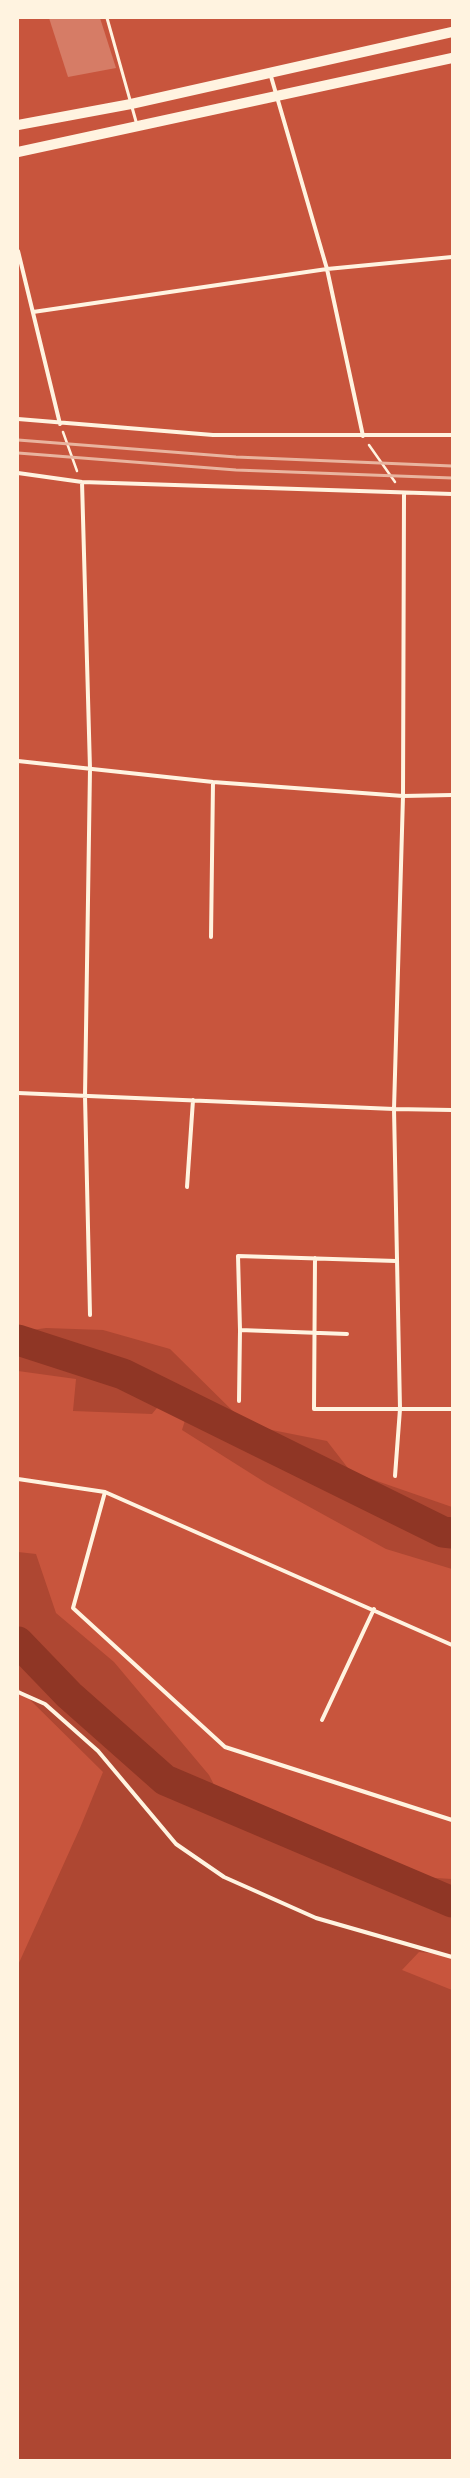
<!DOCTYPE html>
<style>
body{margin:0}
#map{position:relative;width:470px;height:2478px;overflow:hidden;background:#c8553d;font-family:"PT Serif",serif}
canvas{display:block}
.frame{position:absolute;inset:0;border:19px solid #fff3e0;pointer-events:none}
</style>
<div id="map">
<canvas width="470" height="2478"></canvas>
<div class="frame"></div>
</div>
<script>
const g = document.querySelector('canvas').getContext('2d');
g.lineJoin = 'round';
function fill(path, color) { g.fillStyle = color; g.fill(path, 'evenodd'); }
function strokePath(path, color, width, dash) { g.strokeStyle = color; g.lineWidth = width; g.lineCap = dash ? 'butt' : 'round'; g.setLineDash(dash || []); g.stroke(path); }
fill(new Path2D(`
 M 46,1328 L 103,1330 L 170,1349 L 247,1425 L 327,1441 L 351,1472 L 452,1507 L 452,1569 L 386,1549 L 266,1483 L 182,1430 L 187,1414 L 166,1397 L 152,1414 L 73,1411 L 76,1379 L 18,1371 L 18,1332 Z
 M 18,1552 L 36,1554 L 56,1613 L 114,1662 L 209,1775 L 234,1824 L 342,1872 L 452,1879 L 452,1955 L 419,1952 L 402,1970 L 452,1990 L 452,2460 L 18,2460 L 18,1965 L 80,1828 L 103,1772 L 18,1688 Z`), '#ae4732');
strokePath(new Path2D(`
 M 18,1340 L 123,1374 L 443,1532 L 452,1533
 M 18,1642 L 69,1695 L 165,1780 L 452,1902`), '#8f3625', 31);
fill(new Path2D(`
 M 49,18 L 100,18 L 116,68 L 68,77 Z`), '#d67c66');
strokePath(new Path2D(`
 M 63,432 L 77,471
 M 369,445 L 395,482`), '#fff3e0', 2.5);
strokePath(new Path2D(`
 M 107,18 L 137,125`), '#fff3e0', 3);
strokePath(new Path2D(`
 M 270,73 L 327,269 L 363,436
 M 18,251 L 60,424
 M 33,312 L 327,269 L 452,257
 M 18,419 L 213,435 L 452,435
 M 18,473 L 82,482 L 452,494
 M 82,482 L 90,769 L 85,1096 L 90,1315
 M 18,761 L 213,782 L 403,796 L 452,795
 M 211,937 L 213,782
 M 18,1093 L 394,1109 L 452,1110
 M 187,1187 L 193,1100
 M 315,1258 L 314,1409 L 452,1409
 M 240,1330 L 347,1334
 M 239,1401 L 240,1330 L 238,1256 L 396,1261
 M 395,1476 L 400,1409 L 394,1109 L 403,796 L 404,494
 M 18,1479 L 105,1492 L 452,1645
 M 105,1492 L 73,1608 L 225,1747 L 452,1820
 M 18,1692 L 45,1704 L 98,1751 L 176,1844 L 224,1877 L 316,1918 L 452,1957
 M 322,1720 L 374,1609`), '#fff3e0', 4);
strokePath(new Path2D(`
 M 18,125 L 131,104 L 452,32
 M 18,152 L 452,58`), '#fff3e0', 10);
strokePath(new Path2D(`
 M 18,440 L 236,457 L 452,466
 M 18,453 L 236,470 L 452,478`), '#e9b49f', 3);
</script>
